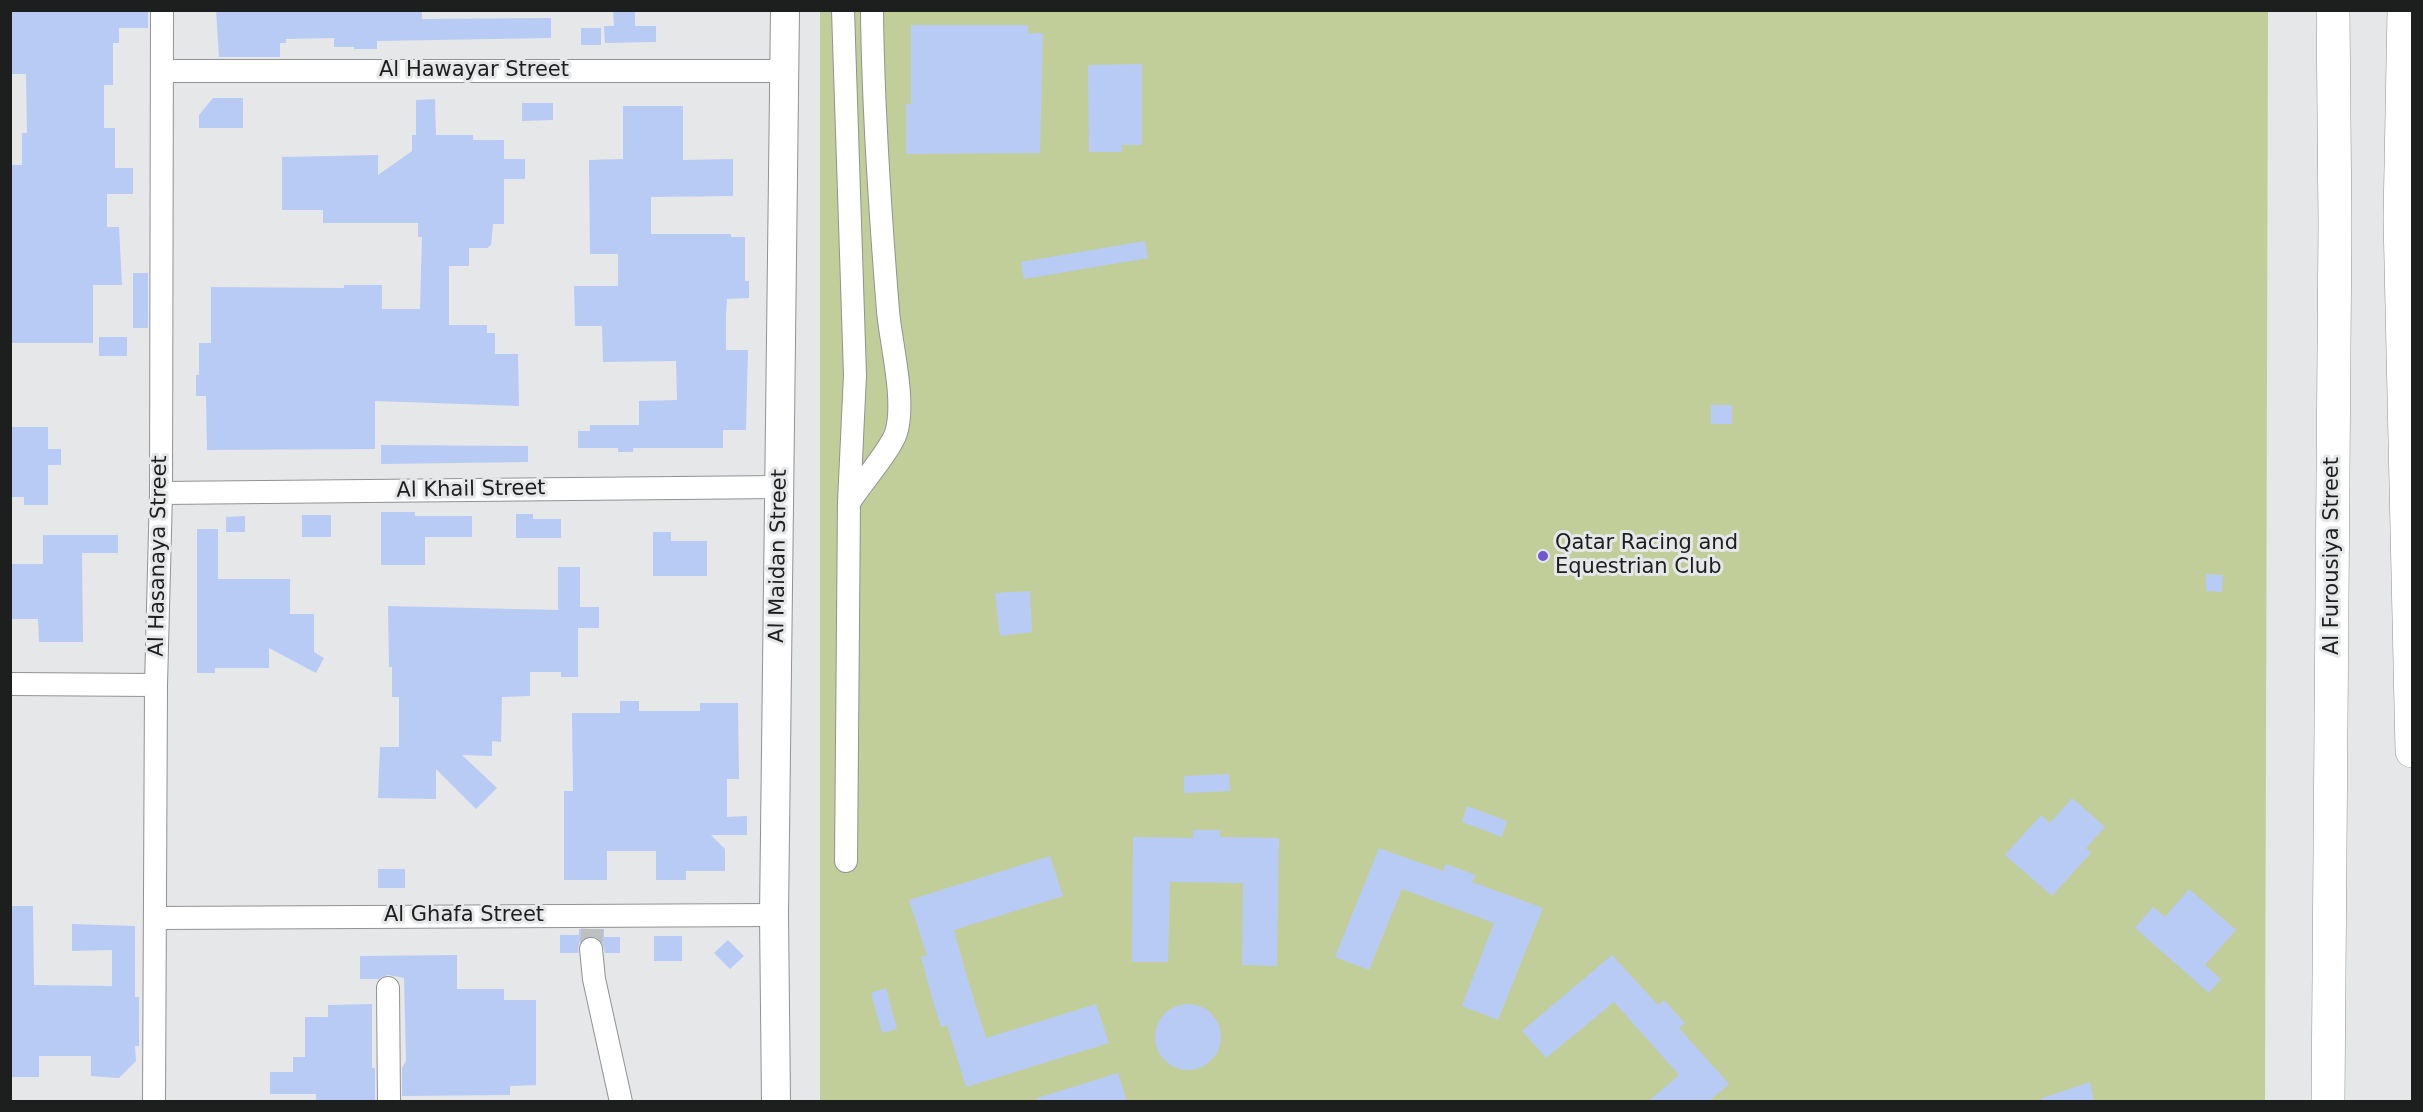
<!DOCTYPE html>
<style>
body{margin:0}
#map{position:relative;width:2423px;height:1112px;overflow:hidden;background:#e6e7e9;font-family:"DejaVu Sans",sans-serif}
canvas{display:block}
.frame{position:absolute;inset:0;border:12px solid #1d1e1e;pointer-events:none}
</style>
<div id="map">
<canvas width="2423" height="1112"></canvas>
<div class="frame"></div>
</div>
<script>
const g = document.querySelector('canvas').getContext('2d');
g.lineJoin = 'round';
function fill(path, color) { g.fillStyle = color; g.fill(path, 'evenodd'); }
function strokePath(path, color, width, dash) { g.strokeStyle = color; g.lineWidth = width; g.lineCap = dash ? 'butt' : 'round'; g.setLineDash(dash || []); g.stroke(path); }
function drawText(font, color, halo, rows, align = 'center') {
  g.font = font + ' "DejaVu Sans",sans-serif'; g.lineWidth = 6; g.setLineDash([]); g.textBaseline = 'middle'; g.strokeStyle = halo; g.fillStyle = color; for (const [text, x, y, turn = 0] of rows) {
    g.save(); g.translate(x, y); g.rotate((+turn || 0) * Math.PI / 180); g.textAlign = isNaN(turn) ? turn : align; if (halo) g.strokeText(text, 0, 0); g.fillText(text, 0, 0); g.restore();
  }
}
fill(new Path2D(`
 M 820,11 L 2268,11 L 2265,1101 L 820,1102 Z`), '#c2ce9a');
fill(new Path2D(`
 M 10,10 L 148,10 L 148,28 L 119,28 L 119,43 L 113,43 L 113,85 L 104,85 L 104,128 L 115,128 L 115,168 L 133,168 L 133,194 L 107,194 L 107,227 L 119,227 L 122,285 L 93,285 L 93,343 L 10,343 L 10,165 L 22,165 L 22,133 L 27,133 L 26,74 L 10,74 Z
 M 216,10 L 422,10 L 422,19 L 551,18 L 551,38 L 377,41 L 377,49 L 354,49 L 354,47 L 334,47 L 334,38 L 286,39 L 286,43 L 280,43 L 280,57 L 219,57 Z
 M 613,10 L 635,10 L 635,26 L 656,26 L 656,42 L 605,43 L 604,26 L 614,26 Z
 M 911,25 L 1028,25 L 1028,33 L 1043,33 L 1040,153 L 906,154 L 906,104 L 911,104 Z
 M 581,28 L 601,28 L 601,45 L 581,45 Z
 M 1142,64 L 1142,145 L 1122,145 L 1122,152 L 1089,152 L 1088,65 Z
 M 213,98 L 243,98 L 243,128 L 199,128 L 199,115 Z
 M 435,99 L 436,135 L 473,135 L 473,140 L 504,140 L 504,159 L 525,159 L 525,179 L 504,179 L 504,224 L 493,224 L 491,245 L 487,248 L 469,248 L 469,266 L 449,266 L 449,325 L 487,325 L 487,333 L 495,333 L 495,354 L 518,354 L 519,406 L 375,401 L 375,449 L 207,450 L 206,396 L 196,396 L 196,375 L 199,375 L 199,343 L 211,343 L 211,287 L 344,288 L 344,285 L 382,285 L 382,309 L 420,309 L 422,237 L 418,237 L 418,223 L 323,223 L 323,210 L 282,210 L 282,157 L 378,155 L 378,175 L 412,151 L 412,135 L 416,135 L 416,100 Z
 M 522,103 L 553,103 L 553,120 L 522,121 Z
 M 623,106 L 683,106 L 683,160 L 733,159 L 733,196 L 651,197 L 651,234 L 731,234 L 731,237 L 745,237 L 745,281 L 749,281 L 749,298 L 727,299 L 726,316 L 726,350 L 748,350 L 746,430 L 723,430 L 723,448 L 633,448 L 633,452 L 618,452 L 618,448 L 578,448 L 578,431 L 590,431 L 590,425 L 639,425 L 639,401 L 677,400 L 676,361 L 603,362 L 602,326 L 575,326 L 574,286 L 618,286 L 618,254 L 590,254 L 589,160 L 623,159 Z
 M 1145,241 L 1148,258 L 1024,279 L 1021,262 Z
 M 133,273 L 148,273 L 148,328 L 133,328 Z
 M 99,337 L 127,337 L 127,356 L 99,356 Z
 M 1711,405 L 1732,405 L 1732,424 L 1711,424 Z
 M 10,427 L 48,427 L 48,449 L 61,449 L 61,465 L 48,465 L 48,505 L 24,505 L 24,497 L 10,497 Z
 M 381,445 L 528,446 L 528,462 L 381,464 Z
 M 381,512 L 415,512 L 415,516 L 472,516 L 472,537 L 425,537 L 425,565 L 381,565 Z
 M 516,514 L 533,514 L 533,519 L 561,519 L 561,538 L 516,538 Z
 M 302,515 L 331,515 L 331,537 L 302,537 Z
 M 245,516 L 245,532 L 226,532 L 226,517 Z
 M 197,529 L 218,529 L 218,579 L 290,579 L 290,614 L 314,614 L 314,652 L 324,658 L 316,673 L 269,648 L 269,668 L 215,668 L 215,673 L 197,673 Z
 M 653,532 L 671,532 L 671,541 L 707,541 L 707,576 L 653,576 Z
 M 43,535 L 118,535 L 118,553 L 82,553 L 83,642 L 39,642 L 38,619 L 10,619 L 10,564 L 43,564 Z
 M 558,567 L 580,567 L 580,607 L 599,607 L 599,628 L 578,628 L 578,677 L 561,677 L 561,672 L 530,672 L 530,696 L 502,697 L 501,742 L 492,741 L 492,756 L 462,755 L 497,788 L 476,809 L 436,769 L 436,799 L 378,798 L 380,747 L 399,747 L 399,697 L 392,697 L 392,667 L 389,667 L 388,606 L 558,610 Z
 M 2206,574 L 2223,575 L 2222,592 L 2206,591 Z
 M 1030,591 L 1032,632 L 1000,636 L 995,593 Z
 M 620,701 L 639,701 L 639,711 L 700,711 L 700,703 L 738,703 L 739,779 L 727,779 L 727,817 L 747,816 L 747,835 L 711,835 L 725,849 L 725,871 L 686,871 L 686,880 L 656,880 L 656,851 L 607,851 L 607,880 L 564,880 L 564,791 L 573,791 L 572,713 L 620,713 Z
 M 1229,774 L 1230,791 L 1184,793 L 1184,776 Z
 M 2072,798 L 2105,827 L 2086,848 L 2091,853 L 2052,896 L 2005,855 L 2041,815 L 2050,823 Z
 M 1467,806 L 1507,821 L 1502,837 L 1462,822 Z
 M 1193,830 L 1220,830 L 1220,837 L 1279,838 L 1277,966 L 1242,965 L 1243,883 L 1170,882 L 1168,962 L 1132,962 L 1133,837 L 1193,838 Z
 M 1379,848 L 1443,871 L 1446,864 L 1476,875 L 1472,882 L 1543,908 L 1498,1020 L 1462,1006 L 1494,923 L 1402,889 L 1369,970 L 1335,957 Z
 M 1050,856 L 1063,896 L 954,930 L 965,970 L 986,1038 L 1096,1004 L 1109,1043 L 966,1087 L 947,1025 L 941,1027 L 933,1001 L 921,957 L 927,955 L 909,900 Z
 M 378,869 L 405,869 L 405,888 L 378,888 Z
 M 2189,889 L 2236,930 L 2205,965 L 2221,979 L 2209,993 L 2135,928 L 2153,907 L 2165,917 Z
 M 10,906 L 33,906 L 34,985 L 112,986 L 112,950 L 72,951 L 72,924 L 135,926 L 135,997 L 139,997 L 139,1046 L 135,1046 L 136,1061 L 119,1078 L 91,1076 L 91,1056 L 39,1056 L 39,1077 L 11,1077 Z
 M 579,929 L 604,929 L 604,937 L 620,937 L 620,953 L 605,953 L 602,941 L 590,936 L 579,943 L 578,953 L 560,953 L 560,935 L 579,935 Z
 M 654,936 L 682,936 L 682,961 L 654,961 Z
 M 728,940 L 744,956 L 730,969 L 714,953 Z
 M 457,955 L 457,989 L 504,989 L 504,1000 L 536,1000 L 536,1085 L 510,1086 L 510,1095 L 402,1096 L 402,1068 L 406,1061 L 404,978 L 388,975 L 379,979 L 360,979 L 360,956 Z
 M 1612,955 L 1658,1005 L 1664,1000 L 1685,1023 L 1679,1028 L 1729,1084 L 1709,1101 L 1649,1101 L 1679,1075 L 1614,1002 L 1546,1058 L 1522,1031 Z
 M 886,988 L 897,1029 L 882,1033 L 871,993 Z
 M 372,1004 L 372,1068 L 375,1068 L 375,1101 L 316,1101 L 316,1094 L 270,1094 L 270,1072 L 293,1072 L 293,1057 L 305,1057 L 305,1017 L 328,1017 L 328,1005 Z
 M1155 1037a33 33 0 1 1 66 0a33 33 0 1 1-66 0Z
 M 1118,1073 L 1127,1101 L 1038,1101 L 1037,1098 Z
 M 2090,1082 L 2094,1101 L 2042,1101 L 2042,1098 Z`), '#b8cbf4');
strokePath(new Path2D(`
 M 591,949 L 592,929`), '#bebfc0', 22, [22, 11]);
const minor = new Path2D(`
 M 843,10 L 855,375 L 849,502 L 846,861
 M 162,71 L 786,71
 M 161,493 L 780,487
 M 850,501 C 861,484 891,449 896,433 C 906,401 891,345 888,311 C 880,211 873,111 872,10
 M 10,684 L 156,685
 M 155,918 L 774,915
 M 591,949 L 594,979 L 621,1102
 M 388,988 L 389,1102
 M 154,1102 L 156,685 L 161,493 L 162,10`);
const tertiary = new Path2D(`
 M 776,1102 L 774,915 L 785,10`);
const trunk = new Path2D(`
 M 2404,10 L 2400,218 L 2412,751
 M 2328,1102 L 2335,224 L 2333,10`);
strokePath(minor, '#919294', 24);
strokePath(tertiary, '#919294', 30);
strokePath(trunk, '#919294', 34);
strokePath(minor, '#fff', 22);
strokePath(tertiary, '#fff', 28);
strokePath(trunk, '#fff', 33);
for (const [x, y, r, color] of [
 [1543,556,6,"#7157d1"]
]) { const dot = new Path2D(); dot.arc(x, y, r, 0, 2 * Math.PI); g.fillStyle = color; g.fill(dot); strokePath(dot, '#e6e7e9', 2); }
drawText('21px', '#1d1e1e', '#e6e7e9', [
 ["Al Hawayar Street",474,71],
 ["Al Khail Street",471,490,-1],
 ["Al Hasanaya Street",159,556,-89],
 ["Al Maidan Street",779,556,-89],
 ["Al Furousiya Street",2333,556,-90],
 ["Al Ghafa Street",464,916]
]);
drawText('21px', '#1d1e1e', '#e6e7e9', [
 ["Qatar Racing and",1555,544],
 ["Equestrian Club",1555,568]
], 'left');
</script>
